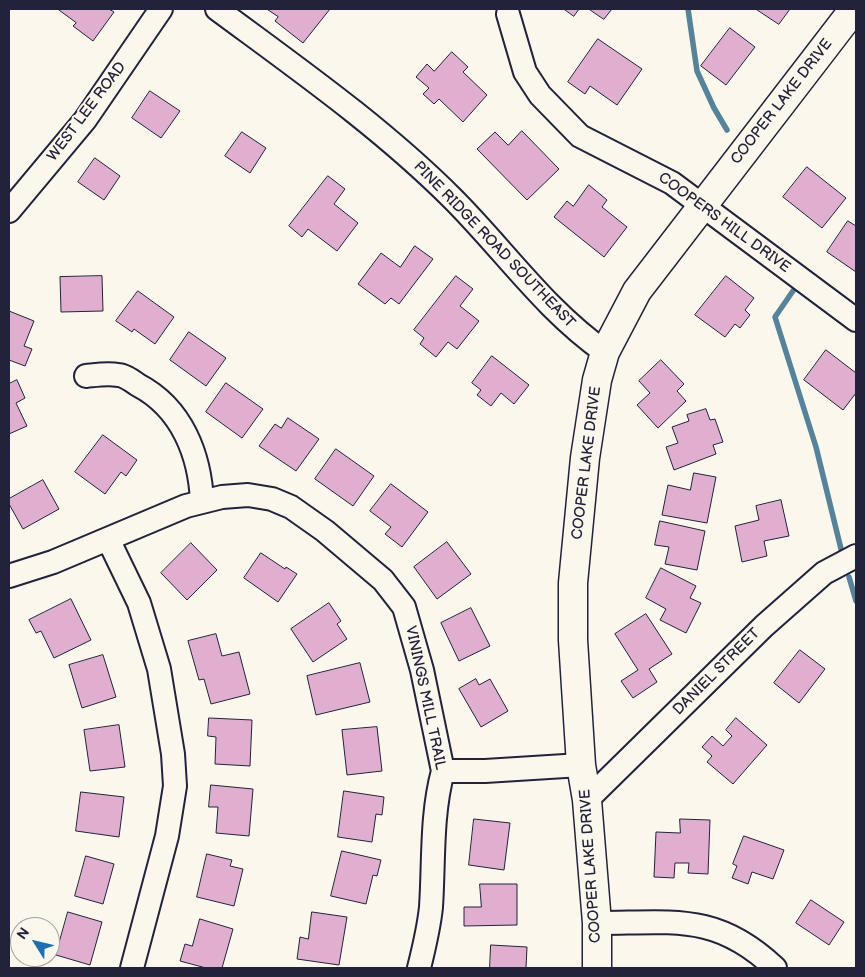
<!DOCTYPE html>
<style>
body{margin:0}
#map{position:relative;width:865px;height:977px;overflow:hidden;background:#fbf7ec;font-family:"Balsamiq Sans",sans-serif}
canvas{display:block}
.frame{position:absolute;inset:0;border:10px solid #22223b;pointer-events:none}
.north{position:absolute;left:10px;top:917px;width:50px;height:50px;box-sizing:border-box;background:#fbf7ec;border:1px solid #a4a2a5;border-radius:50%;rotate:306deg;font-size:14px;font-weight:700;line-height:20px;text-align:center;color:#22223b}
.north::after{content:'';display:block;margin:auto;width:18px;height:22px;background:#1f6fb2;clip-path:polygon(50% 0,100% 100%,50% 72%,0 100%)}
</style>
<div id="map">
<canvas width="865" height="977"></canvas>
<div class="frame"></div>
<div class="north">N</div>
</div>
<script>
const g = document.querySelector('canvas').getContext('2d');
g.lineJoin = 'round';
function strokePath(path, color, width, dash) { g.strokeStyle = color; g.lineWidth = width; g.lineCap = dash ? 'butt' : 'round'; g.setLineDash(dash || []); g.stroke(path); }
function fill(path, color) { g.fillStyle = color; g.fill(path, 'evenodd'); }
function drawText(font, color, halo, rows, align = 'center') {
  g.font = font + ' "Balsamiq Sans",sans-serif'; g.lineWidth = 4; g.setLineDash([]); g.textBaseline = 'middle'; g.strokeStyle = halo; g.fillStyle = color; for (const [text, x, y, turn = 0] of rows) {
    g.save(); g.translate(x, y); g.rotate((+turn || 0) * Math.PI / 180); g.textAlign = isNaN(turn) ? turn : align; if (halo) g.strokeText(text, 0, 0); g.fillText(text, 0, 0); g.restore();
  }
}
strokePath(new Path2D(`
 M 688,9 L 697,71 L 714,108 L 727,130
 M 795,288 L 775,317 L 816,447 L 842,553
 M 849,577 L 856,601`), '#57839a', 5.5);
const building = new Path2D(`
 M 58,9 L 109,9 L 114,12 L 93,41 L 73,26 L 76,23 Z
 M 267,9 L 330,9 L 303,43 L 275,21 L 278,17 Z
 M 564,9 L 579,9 L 574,16 Z
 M 589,9 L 612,9 L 604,19 Z
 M 756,9 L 790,9 L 779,24 Z
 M 730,28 L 755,47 L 726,85 L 701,66 Z
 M 598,39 L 642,69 L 617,105 L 590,86 L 585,94 L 568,82 Z
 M 452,52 L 468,67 L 463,72 L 487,95 L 463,122 L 439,99 L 434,104 L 423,94 L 429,88 L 416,77 L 427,64 L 434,71 Z
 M 150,91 L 180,111 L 161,138 L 132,118 Z
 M 522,131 L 559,169 L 527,200 L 477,149 L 495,132 L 508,145 Z
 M 242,132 L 266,148 L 250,173 L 225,156 Z
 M 95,158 L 120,176 L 104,200 L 78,182 Z
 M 807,167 L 846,198 L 822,228 L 783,197 Z
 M 328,176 L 345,189 L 334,204 L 358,223 L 337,251 L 308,229 L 302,237 L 289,226 Z
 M 589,185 L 607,200 L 602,207 L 627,227 L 604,257 L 554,217 L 567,201 L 573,206 Z
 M 848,221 L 856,226 L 856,272 L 827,252 Z
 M 415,246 L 433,259 L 399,304 L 391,298 L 385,304 L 358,284 L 381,253 L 400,267 Z
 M 102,276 L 103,311 L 61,312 L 60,277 Z
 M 456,276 L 473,289 L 460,306 L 479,321 L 457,349 L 448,342 L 436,357 L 420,344 L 424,338 L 414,330 Z
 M 726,276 L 754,298 L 745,310 L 750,315 L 740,328 L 735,324 L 725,337 L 695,315 Z
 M 138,291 L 174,317 L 155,344 L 134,329 L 132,332 L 116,321 Z
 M 9,311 L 34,321 L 24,346 L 32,349 L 25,366 L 9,360 Z
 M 189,332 L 226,358 L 206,386 L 170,360 Z
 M 826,350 L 856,373 L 856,393 L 843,410 L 804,380 Z
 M 492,356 L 529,385 L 514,404 L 501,393 L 491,406 L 477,395 L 481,390 L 472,383 Z
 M 661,360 L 684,384 L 677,391 L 686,401 L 658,428 L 637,405 L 650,393 L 639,381 Z
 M 17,380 L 25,398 L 16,403 L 27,426 L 9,434 L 9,384 Z
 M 226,383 L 263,409 L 242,438 L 206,412 Z
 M 706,409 L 710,420 L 715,419 L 723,442 L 713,445 L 716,454 L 674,470 L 666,447 L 678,443 L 672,427 L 689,421 L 687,415 Z
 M 288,418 L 319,439 L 296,471 L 259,446 L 275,424 L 281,428 Z
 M 103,435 L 137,460 L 126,476 L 121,472 L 105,494 L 75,472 Z
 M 336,449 L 374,476 L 353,506 L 315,479 Z
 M 694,473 L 716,477 L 707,523 L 662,515 L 668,485 L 690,490 Z
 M 43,480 L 59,509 L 23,529 L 9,504 L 9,499 Z
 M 391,484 L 428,512 L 402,547 L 385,534 L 391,527 L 370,511 Z
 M 781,500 L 789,536 L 764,541 L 767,556 L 742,562 L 735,526 L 759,520 L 756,506 Z
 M 660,521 L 705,531 L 697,570 L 665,564 L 669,547 L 655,545 Z
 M 447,542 L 471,574 L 437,599 L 414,567 Z
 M 191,543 L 217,570 L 187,600 L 161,573 Z
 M 261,553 L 285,569 L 286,567 L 297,574 L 278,602 L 244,578 Z
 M 661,568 L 696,586 L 690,598 L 701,603 L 686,633 L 660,620 L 666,609 L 646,598 Z
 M 71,599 L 91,640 L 54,658 L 41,631 L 36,633 L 29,620 Z
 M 329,603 L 341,621 L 337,624 L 347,639 L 313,662 L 291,629 Z
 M 471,608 L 490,646 L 459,661 L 441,623 Z
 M 646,614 L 672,654 L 649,669 L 657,682 L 633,698 L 621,681 L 638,670 L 615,634 Z
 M 216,634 L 222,656 L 239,652 L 250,694 L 211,704 L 204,679 L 199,680 L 188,641 Z
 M 800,650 L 825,669 L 799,703 L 774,683 Z
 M 103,655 L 116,697 L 82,708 L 69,665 Z
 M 360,663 L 370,702 L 316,715 L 307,676 Z
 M 476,679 L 479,685 L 490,679 L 508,711 L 481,727 L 459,689 Z
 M 209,718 L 252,720 L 250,766 L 215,764 L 216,737 L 208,736 Z
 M 736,718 L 767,745 L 733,784 L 707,762 L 712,756 L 702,747 L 712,736 L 723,746 L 732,736 L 726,730 Z
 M 119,725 L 125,767 L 90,771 L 84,730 Z
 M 377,727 L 382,771 L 347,775 L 342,730 Z
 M 211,785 L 253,789 L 249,836 L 216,833 L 218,807 L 209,807 Z
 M 344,791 L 384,797 L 382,815 L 376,814 L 372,842 L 338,837 Z
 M 81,792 L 124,797 L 119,837 L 76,831 Z
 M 474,819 L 510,823 L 504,870 L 469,865 Z
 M 680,819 L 710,820 L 708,874 L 688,873 L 689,863 L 675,863 L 674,878 L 654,877 L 656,832 L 680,833 Z
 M 744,836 L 784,850 L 773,879 L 752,872 L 748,884 L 732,878 L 737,866 L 733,864 Z
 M 342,851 L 381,860 L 377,876 L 373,875 L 366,904 L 331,896 Z
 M 207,854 L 232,860 L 230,866 L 243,869 L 234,906 L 197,897 Z
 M 86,856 L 114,864 L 103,904 L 75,896 Z
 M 480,884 L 517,884 L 517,925 L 464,926 L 464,907 L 481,907 Z
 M 811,900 L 844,922 L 829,945 L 796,923 Z
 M 68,912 L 102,922 L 90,965 L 56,955 Z
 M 312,912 L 347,917 L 339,965 L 297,959 L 300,937 L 308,939 Z
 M 200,919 L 233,929 L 222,968 L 206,968 L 180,961 L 185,944 L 192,946 Z
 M 491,945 L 527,947 L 526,968 L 490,968 Z`);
fill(building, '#e0afcf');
strokePath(building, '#22223b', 1);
const street = new Path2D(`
 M 217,9 C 298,69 381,127 453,199 C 504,250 545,310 605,352
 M 508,14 L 525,72 L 540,95 L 580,136 L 672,183 L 856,320
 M 9,211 L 85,120 L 161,9
 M 86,376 C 96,375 108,373 118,375 C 124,375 132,381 138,385 C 182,408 200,455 202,502
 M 108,539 L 139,603 L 159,669 L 173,754 L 175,786 L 167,836 L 132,968
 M 9,576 L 53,562 L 186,506 L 222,497 L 248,495 L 272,499 L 291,507 L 325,531 L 383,580 L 404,607 L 422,670 L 443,771 C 431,815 434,862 431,907 C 429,927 424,948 419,968
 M 443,771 L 485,771 L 581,765
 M 587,800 L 764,626 L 824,573 L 856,556
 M 597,923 C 672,923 716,912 775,968`);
const secondary = new Path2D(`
 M 597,968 L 597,923 L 587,800 L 581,765 L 573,640 L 573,583 L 585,458 L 597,380 L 605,352 L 637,291 L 854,9`);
strokePath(street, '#22223b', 26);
strokePath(secondary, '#22223b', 31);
strokePath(street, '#fbf7ec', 22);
strokePath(secondary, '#fbf7ec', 28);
drawText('15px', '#22223b', '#fbf7ec', [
 ["COOPER LAKE DRIVE",782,102,-52],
 ["WEST LEE ROAD",87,112,-53],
 ["COOPERS HILL DRIVE",724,223,36],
 ["PINE RIDGE ROAD SOUTHEAST",494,245,46],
 ["COOPER LAKE DRIVE",587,463,-83],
 ["DANIEL STREET",717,672,-45],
 ["VININGS MILL TRAIL",425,698,78],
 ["COOPER LAKE DRIVE",591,866,-94]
]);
</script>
